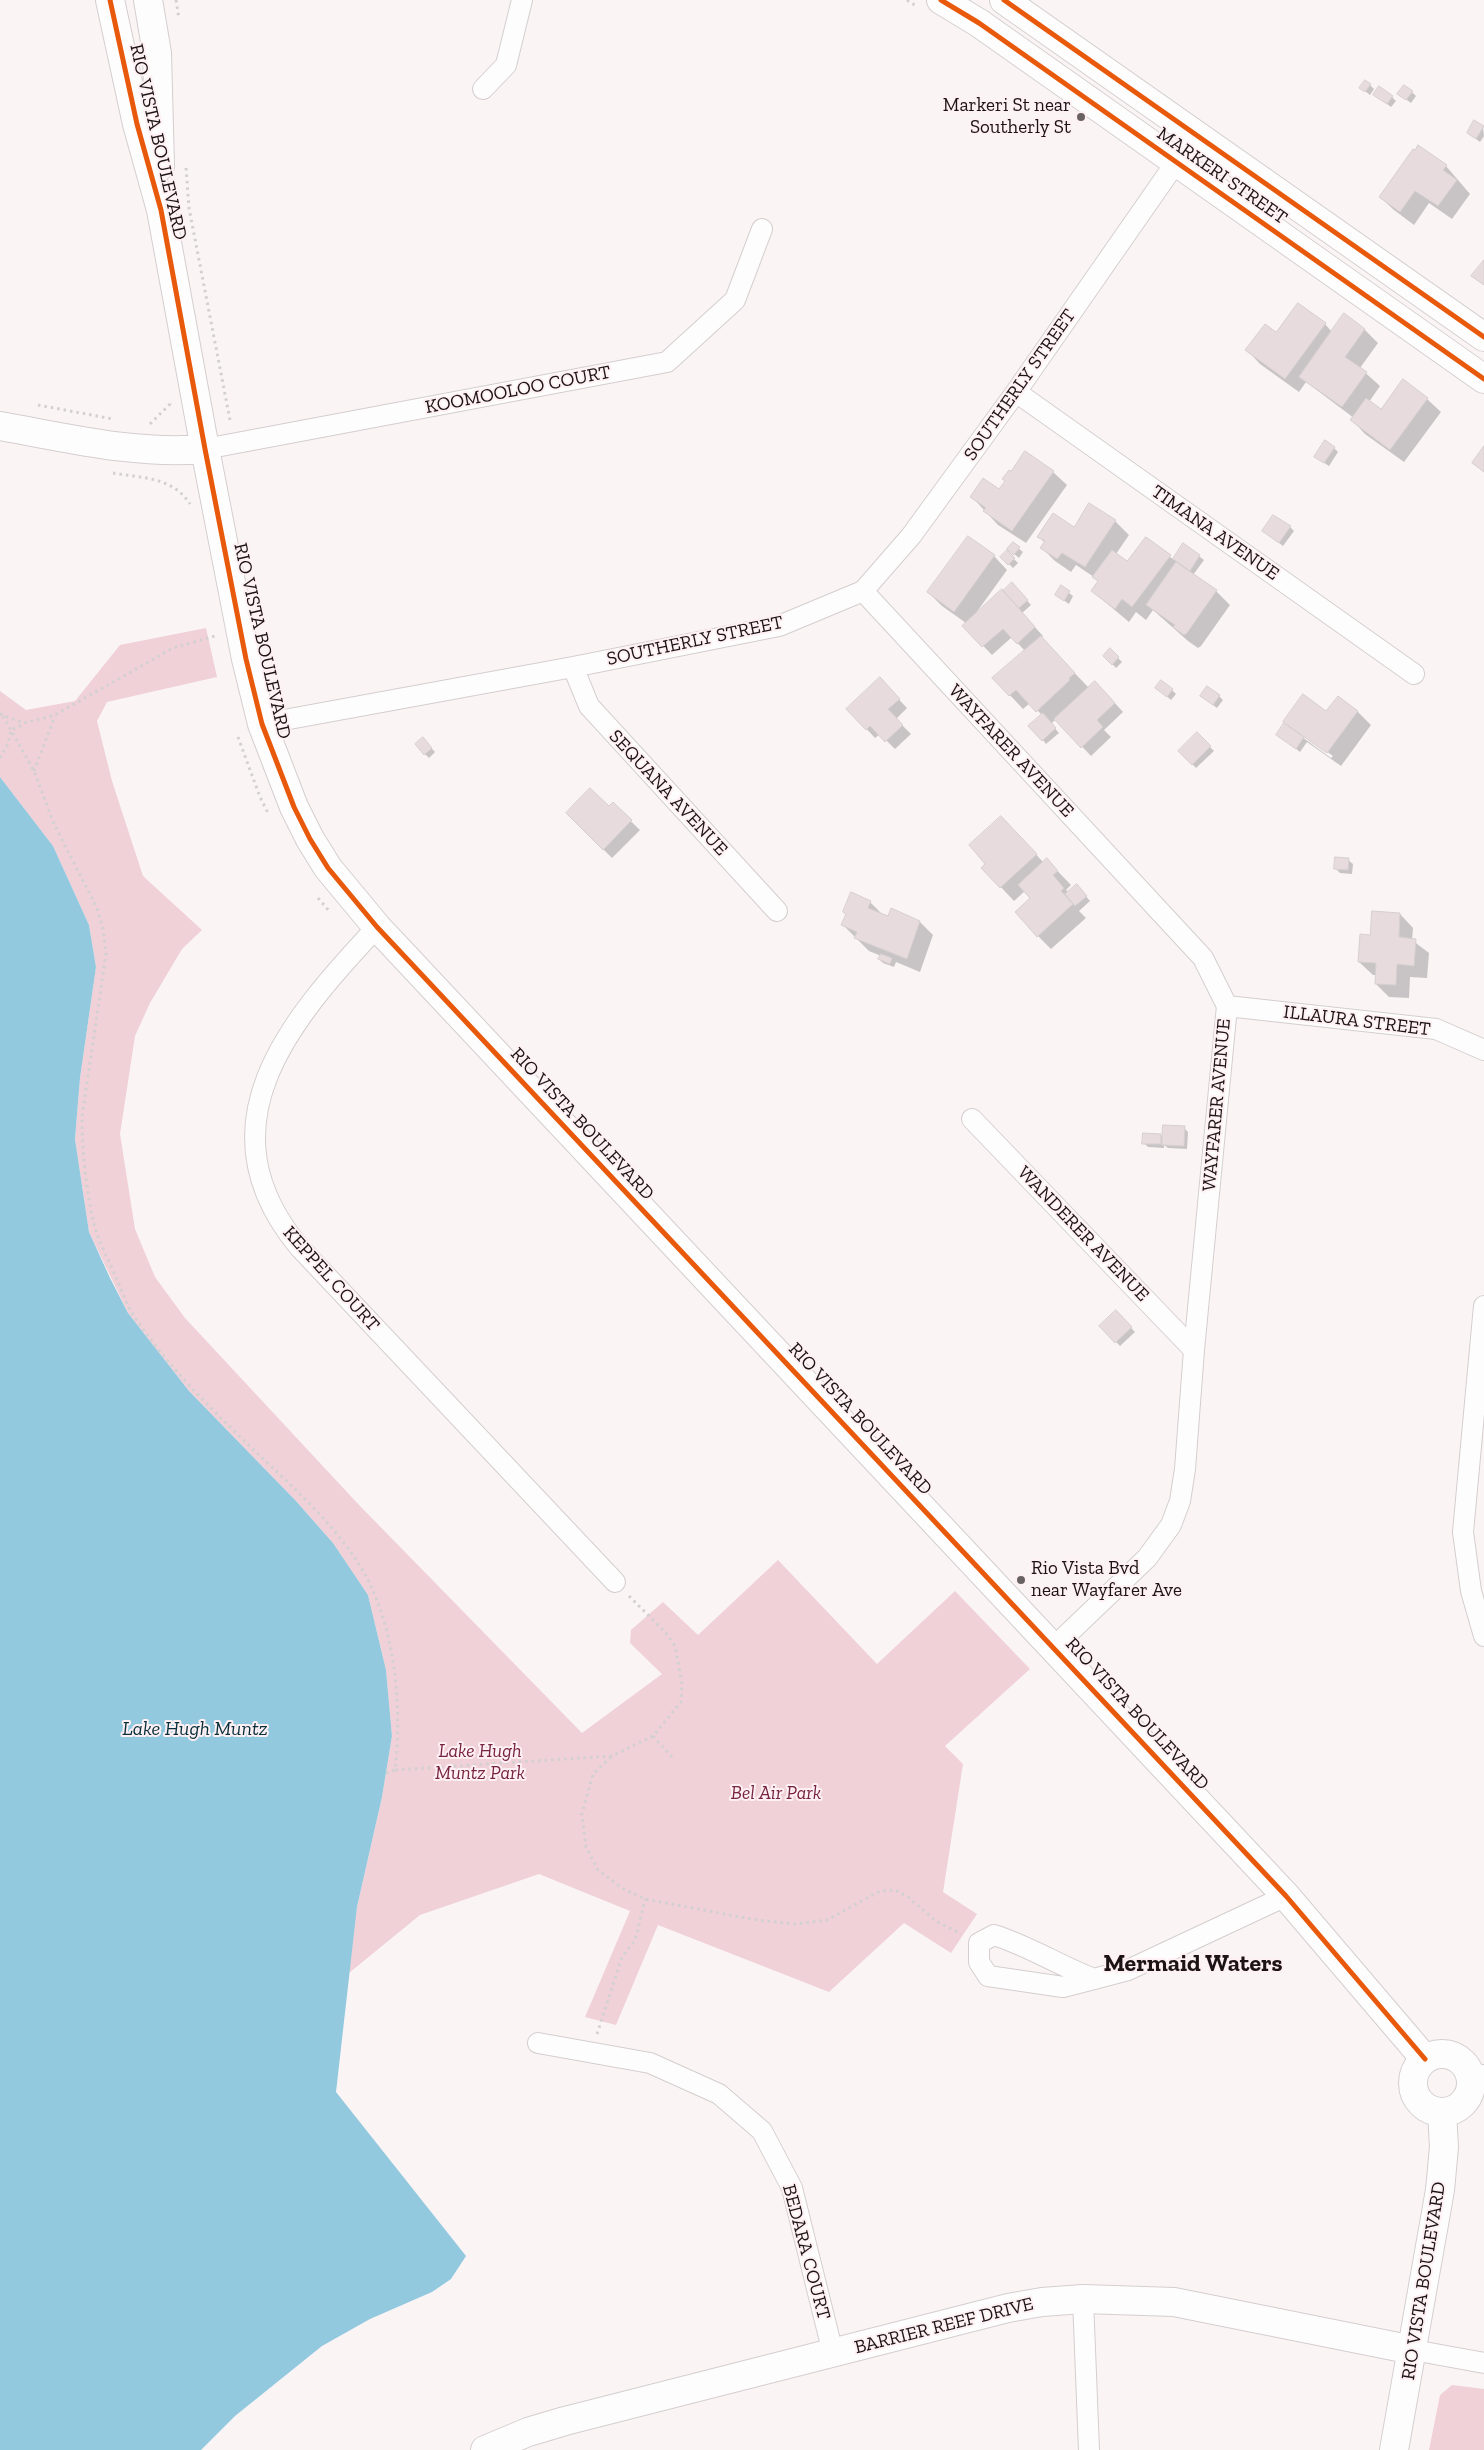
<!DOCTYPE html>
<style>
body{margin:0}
canvas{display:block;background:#faf4f5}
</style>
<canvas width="1484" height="2450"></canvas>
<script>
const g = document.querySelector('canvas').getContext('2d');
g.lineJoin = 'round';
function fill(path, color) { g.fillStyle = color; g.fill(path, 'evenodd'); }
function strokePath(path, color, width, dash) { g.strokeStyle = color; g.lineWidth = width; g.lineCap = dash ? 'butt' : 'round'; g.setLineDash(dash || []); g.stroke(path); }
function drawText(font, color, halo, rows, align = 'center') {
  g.font = font + ' "Zilla Slab",serif'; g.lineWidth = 4; g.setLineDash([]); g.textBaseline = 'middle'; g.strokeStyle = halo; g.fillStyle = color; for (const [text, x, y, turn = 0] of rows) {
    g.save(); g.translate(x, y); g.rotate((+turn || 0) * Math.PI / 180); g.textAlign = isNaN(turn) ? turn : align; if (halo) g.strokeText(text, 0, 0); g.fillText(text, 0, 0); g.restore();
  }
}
fill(new Path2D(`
 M 206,628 L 217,677 L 107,702 L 97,721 L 112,781 L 143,876 L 202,930 L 182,949 L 150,1003 L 135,1036 L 120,1134 L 135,1229 L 155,1277 L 185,1318 L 360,1506 L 582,1733 L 662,1674 L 630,1643 L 631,1630 L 663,1602 L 698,1635 L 778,1560 L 877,1664 L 955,1591 L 1030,1669 L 945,1746 L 963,1764 L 943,1892 L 977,1914 L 951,1953 L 904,1923 L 829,1992 L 658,1925 L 616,2025 L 585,2017 L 630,1911 L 539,1874 L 420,1915 L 349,1973 L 357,1907 L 382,1797 L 392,1736 L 386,1670 L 368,1595 L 333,1543 L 296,1501 L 189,1391 L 128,1313 L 89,1232 L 75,1139 L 80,1078 L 96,967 L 89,925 L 53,846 L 0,777 L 0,691 L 26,710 L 75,701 L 120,645 Z
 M 1452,2385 L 1484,2389 L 1484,2450 L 1429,2450 L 1440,2395 Z`), '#f0d1d8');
fill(new Path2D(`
 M 0,777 L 53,846 L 89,925 L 96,967 L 80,1078 L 75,1139 L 89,1232 L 110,1278 L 128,1313 L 189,1391 L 296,1501 L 333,1543 L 368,1595 L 386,1670 L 392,1736 L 382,1797 L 357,1907 L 336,2092 L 466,2256 L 451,2279 L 432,2292 L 370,2319 L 322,2346 L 235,2416 L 201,2450 L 0,2450 Z`), '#92c9df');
fill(new Path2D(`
 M 1366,81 L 1374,89 L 1370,95 L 1365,91 Z
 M 1412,92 L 1416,96 L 1411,103 L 1399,94 Z
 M 1392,97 L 1396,101 L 1391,107 L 1379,98 Z
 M 1483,127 L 1484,136 L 1480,142 L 1468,133 Z
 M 1415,152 L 1446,166 L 1470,194 L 1452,219 L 1429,203 L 1414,225 L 1394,210 L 1380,197 Z
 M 1325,324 L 1332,332 L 1365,330 L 1378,343 L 1360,368 L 1380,386 L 1369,402 L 1382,411 L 1427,399 L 1441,412 L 1404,462 L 1365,434 L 1352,420 L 1354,418 L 1306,382 L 1299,392 L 1260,364 L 1247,350 L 1277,334 Z
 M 1334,448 L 1338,452 L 1329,466 L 1320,460 Z
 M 1053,472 L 1067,485 L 1026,543 L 998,525 L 972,497 L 999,490 L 1006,481 Z
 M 1115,521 L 1129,535 L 1116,554 L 1128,563 L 1146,538 L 1174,560 L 1184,545 L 1204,560 L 1193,575 L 1216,591 L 1230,605 L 1201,646 L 1198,648 L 1188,641 L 1153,610 L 1146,620 L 1136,612 L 1129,622 L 1092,591 L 1099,582 L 1094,577 L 1076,565 L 1071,572 L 1055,561 L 1042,548 L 1045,543 L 1039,537 Z
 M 1290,527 L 1294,531 L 1283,546 L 1264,531 Z
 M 1013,544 L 1023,552 L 1019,558 L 1013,553 Z
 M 1007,552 L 1018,563 L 1013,568 L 1002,557 Z
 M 994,556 L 1007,570 L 976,613 L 1012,584 L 1031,605 L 1022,613 L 1043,636 L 1041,638 L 1089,688 L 1104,691 L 1123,712 L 1104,730 L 1111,737 L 1091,756 L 1056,719 L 1051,724 L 1059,733 L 1046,744 L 1043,740 L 1042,715 L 1030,703 L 1023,709 L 994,678 L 1025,651 L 1012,637 L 992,655 L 964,626 L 966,623 L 942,606 L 928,592 Z
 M 1061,587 L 1073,596 L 1069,604 L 1060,598 Z
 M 1110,650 L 1122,662 L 1116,668 L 1105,656 Z
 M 888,688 L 907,708 L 896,719 L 911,734 L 895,749 L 880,734 L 875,738 L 848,709 Z
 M 1157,688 L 1172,690 L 1176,694 L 1171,700 Z
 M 1201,696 L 1219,696 L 1223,700 L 1217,708 Z
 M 1357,711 L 1371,725 L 1341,766 L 1307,742 L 1300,752 L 1277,734 L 1286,723 L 1327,713 ZM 1298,731 L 1333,756 L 1331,758 L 1298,734 Z
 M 1197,734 L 1214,751 L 1196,768 L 1180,751 Z
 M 423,739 L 435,752 L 429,758 L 416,745 Z
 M 613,804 L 640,830 L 612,858 L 567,813 L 609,808 Z
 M 1014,831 L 1044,863 L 1047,860 L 1071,885 L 1066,890 L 1069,893 L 1077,886 L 1090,901 L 1079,911 L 1086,918 L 1051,949 L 1038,936 L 1032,898 L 1025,891 L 1014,901 L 983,868 Z
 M 1348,860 L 1353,864 L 1352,874 L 1340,873 L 1336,869 Z
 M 870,902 L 884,916 L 888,917 L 891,910 L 920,922 L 933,935 L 920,972 L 896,962 L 894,967 L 883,963 L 879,959 L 881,956 L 869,951 L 843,925 L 847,915 L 844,912 Z
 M 1400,914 L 1413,928 L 1412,940 L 1429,953 L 1427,978 L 1410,977 L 1409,998 L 1389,997 L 1376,984 L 1376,975 L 1373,975 L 1359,962 Z
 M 1184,1128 L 1188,1132 L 1187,1149 L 1168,1148 L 1164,1145 L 1164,1148 L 1148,1147 L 1144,1143 L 1161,1135 L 1164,1139 Z
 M 1116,1312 L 1135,1332 L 1120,1346 L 1101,1326 Z`), '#0003');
const building = new Path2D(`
 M 1365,80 L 1371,84 L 1365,92 L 1359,88 Z
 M 1404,85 L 1413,91 L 1406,100 L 1397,94 Z
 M 1379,86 L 1393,96 L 1387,104 L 1373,95 Z
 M 1474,120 L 1484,126 L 1476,139 L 1467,133 Z
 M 1418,145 L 1447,165 L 1443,170 L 1457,180 L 1438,206 L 1415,191 L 1400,212 L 1379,197 L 1413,149 L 1415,150 Z
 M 1484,260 L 1484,285 L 1471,276 Z
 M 1298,303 L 1326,323 L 1285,379 L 1245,350 L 1265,324 L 1276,332 Z
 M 1344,313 L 1365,329 L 1345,357 L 1367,372 L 1342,407 L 1299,377 Z
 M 1403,379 L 1428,398 L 1390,450 L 1350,420 L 1366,398 L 1381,409 Z
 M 1325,440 L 1335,447 L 1324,463 L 1314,457 Z
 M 1484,446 L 1484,472 L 1472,463 Z
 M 1025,451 L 1054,471 L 1012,531 L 983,511 L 986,508 L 970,497 L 983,478 L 999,489 L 1005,481 L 1002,479 L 1009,470 L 1011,471 Z
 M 1089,503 L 1116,520 L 1085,567 L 1062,553 L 1057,559 L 1040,548 L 1045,541 L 1037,537 L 1053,513 L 1074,527 Z
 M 1273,515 L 1291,526 L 1279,543 L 1262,531 Z
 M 968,536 L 995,555 L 954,612 L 927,592 Z
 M 1146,537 L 1171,555 L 1132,607 L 1122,599 L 1115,609 L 1091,591 L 1098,581 L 1092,577 L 1112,550 L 1127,561 Z
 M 1013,542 L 1020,547 L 1014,555 L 1007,549 Z
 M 1183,543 L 1200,555 L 1190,571 L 1173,559 Z
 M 1007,550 L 1015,558 L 1008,565 L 1000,557 Z
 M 1176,562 L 1217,590 L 1187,633 L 1184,635 L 1173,627 L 1175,625 L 1146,605 Z
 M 1012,582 L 1028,600 L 1019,608 L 1003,591 Z
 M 1061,585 L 1070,591 L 1064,601 L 1055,595 Z
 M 1002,589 L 1035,627 L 1017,644 L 1003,629 L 982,647 L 962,626 Z
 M 1041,636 L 1075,673 L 1069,678 L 1070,680 L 1036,712 L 1016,690 L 1009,696 L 992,678 Z
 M 1110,648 L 1119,657 L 1112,665 L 1103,656 Z
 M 880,677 L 900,699 L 888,709 L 903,725 L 885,742 L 870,726 L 866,730 L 846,709 Z
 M 1161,680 L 1173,689 L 1167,697 L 1155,688 Z
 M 1095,681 L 1115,703 L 1097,720 L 1103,727 L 1081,748 L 1054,719 Z
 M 1207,686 L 1220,695 L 1213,705 L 1200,696 Z
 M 1303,694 L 1326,711 L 1338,696 L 1358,711 L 1327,753 L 1283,722 Z
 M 1043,713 L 1056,728 L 1042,741 L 1028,726 Z
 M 1284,723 L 1304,737 L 1296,749 L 1276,735 Z
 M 1197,732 L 1211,746 L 1192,765 L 1178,751 Z
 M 423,737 L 432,748 L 424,755 L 415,744 Z
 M 590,788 L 609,806 L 613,802 L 632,820 L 603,850 L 566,813 Z
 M 1001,816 L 1037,854 L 1000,888 L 981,868 L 985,864 L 969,845 Z
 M 1335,857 L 1349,858 L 1348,870 L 1334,869 Z
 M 1047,858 L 1058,871 L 1053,875 L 1064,888 L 1061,891 L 1073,904 L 1037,937 L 1015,912 L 1030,898 L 1018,885 Z
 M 1077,884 L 1087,896 L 1075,906 L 1065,894 Z
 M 851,892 L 871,901 L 868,908 L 888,916 L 891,908 L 920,921 L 907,959 L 854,938 L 857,932 L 841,925 L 846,914 L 843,912 Z
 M 1372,911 L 1400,913 L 1399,937 L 1416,939 L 1414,966 L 1397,964 L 1396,985 L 1375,984 L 1376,963 L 1358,962 L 1360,934 L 1370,935 Z
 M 881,954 L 892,958 L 890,964 L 878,959 Z
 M 1163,1125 L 1185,1126 L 1184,1146 L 1162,1145 Z
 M 1143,1133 L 1161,1134 L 1161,1144 L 1142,1144 Z
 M 1116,1310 L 1132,1327 L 1115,1343 L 1099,1326 Z`);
fill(building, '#e7dbde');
strokePath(building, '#d6cfd1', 1);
const street = new Path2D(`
 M 483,89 L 506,65 L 522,0
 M 1016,392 L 1414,674
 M 205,449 L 667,362 L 735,300 L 762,229
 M 863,591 L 1203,958 L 1227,1006 L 1194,1350 L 1185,1469 L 1180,1501 L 1171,1525 L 1147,1558 L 1054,1647
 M 573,667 L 589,706 L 777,911
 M 262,724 L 573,667 L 779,626 L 863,591 L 911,536 L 1016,392 L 1195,135
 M 377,927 C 289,1021 198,1126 300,1248 L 615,1582
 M 1227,1006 L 1436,1029 L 1484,1050
 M 972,1119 L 1194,1350
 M 1484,1306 L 1463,1532 L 1471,1591 L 1484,1636
 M 1094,1979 C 1060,1966 1029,1946 994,1935 L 979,1943 L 979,1962 L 988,1976 L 1063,1987 L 1094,1979 L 1128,1970 L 1286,1896
 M 538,2043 L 650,2063 L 719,2094 L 762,2131 L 792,2188 L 833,2353
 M 1470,2074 L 1484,2075
 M 1083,2299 L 1089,2450
 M 1413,2350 L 1484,2363`);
const secondary = new Path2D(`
 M 110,0 L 137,124 L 161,210 L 205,449 L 246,659 L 262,724 L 294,807 L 310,839 L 328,868 L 377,927 L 1286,1896 L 1425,2059
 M 148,0 L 157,53 L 160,166
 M 941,0 L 979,23 L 1484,379
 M 1004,0 L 1484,337
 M 0,426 C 68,438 136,455 205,449
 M1413 2083a29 29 0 1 1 58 0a29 29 0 1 1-58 0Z
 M 485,2450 L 528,2432 L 565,2421 L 1008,2308 L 1042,2302 L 1083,2299 L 1174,2302 L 1413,2350
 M 1394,2450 L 1440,2190 L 1444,2147 L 1442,2112`);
strokePath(street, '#d5cecf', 22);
strokePath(secondary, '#d5cecf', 30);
strokePath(new Path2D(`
 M 176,0 L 179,19
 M 907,0 L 916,6
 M 186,168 L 189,208 L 230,420
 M 38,405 L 113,419
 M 150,424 L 170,404 L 169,400
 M 113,473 C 142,478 173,477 190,504
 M 0,714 L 24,723 L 55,715 L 173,648 L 215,636
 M 3,716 L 34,771 L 54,824 L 97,908 L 103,929 L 106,954 L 82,1117 C 82,1150 87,1206 98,1237 C 104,1252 112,1267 118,1282 C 123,1293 127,1306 134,1316 C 167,1366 213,1411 256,1452 C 294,1488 344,1533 368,1580 C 396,1635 402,1710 395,1770 L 612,1756 L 653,1736 L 681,1702 L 682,1684 L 675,1646 L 665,1632 L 629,1596
 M 238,737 L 260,797 L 268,813
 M 0,758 L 8,744 L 11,730 L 24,724
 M 34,771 L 55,716
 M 318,898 L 330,912
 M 653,1736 L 672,1757
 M 611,1757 L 593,1774 L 582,1814 L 586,1847 L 598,1870 L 622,1888 L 645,1899 L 757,1920 L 795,1924 L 827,1920 L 880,1891 L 895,1890 L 908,1897 L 936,1921 L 961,1934
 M 386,1773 L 395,1770
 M 597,2034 L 622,1957 L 633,1943 L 637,1934 L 645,1899`), '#d3d0d1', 3, [2.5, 4]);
strokePath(street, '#fefdfe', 20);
strokePath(secondary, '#fefdfe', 28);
strokePath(new Path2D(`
 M 110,0 L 137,124 L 161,210 L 205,449 L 246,659 L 262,724 L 294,807 L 310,839 L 328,868 L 377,927 L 1286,1896 L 1425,2059
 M 941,0 L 979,23 L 1484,379
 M 1004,0 L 1484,337`), '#e8590c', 5);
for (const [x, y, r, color] of [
 [1081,117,5,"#696263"],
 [1021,1580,5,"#696263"]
]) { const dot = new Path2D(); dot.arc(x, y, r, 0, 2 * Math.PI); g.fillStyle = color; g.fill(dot); strokePath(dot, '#fef0f3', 2); }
drawText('19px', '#1b1315', '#fef0f3', [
 ["Markeri St near",1071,106],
 ["Southerly St",1071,128],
 ["Rio Vista Bvd",1031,1569,"left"],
 ["near Wayfarer Ave",1031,1591,"left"]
], 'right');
drawText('19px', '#1b1315', '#fef0f3', [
 ["RIO VISTA BOULEVARD",158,142,77],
 ["MARKERI STREET",1222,176,35],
 ["SOUTHERLY STREET",1020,385,-55],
 ["KOOMOOLOO COURT",518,390,-11],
 ["TIMANA AVENUE",1215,533,35],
 ["RIO VISTA BOULEVARD",262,641,77],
 ["SOUTHERLY STREET",695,641,-12],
 ["WAYFARER AVENUE",1011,751,47],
 ["SEQUANA AVENUE",668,793,47],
 ["ILLAURA STREET",1357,1021,7],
 ["WAYFARER AVENUE",1217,1105,-85],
 ["RIO VISTA BOULEVARD",582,1124,47],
 ["WANDERER AVENUE",1083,1234,46],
 ["KEPPEL COURT",331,1279,48],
 ["RIO VISTA BOULEVARD",860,1419,47],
 ["RIO VISTA BOULEVARD",1137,1714,47],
 ["BEDARA COURT",806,2252,75],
 ["RIO VISTA BOULEVARD",1424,2281,-81],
 ["BARRIER REEF DRIVE",944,2326,-14]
]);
drawText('italic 19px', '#772342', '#fef0f3', [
 ["Lake Hugh",480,1752],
 ["Muntz Park",480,1774],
 ["Bel Air Park",776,1794]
]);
drawText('italic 20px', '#072f3b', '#fef0f3', [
 ["Lake Hugh Muntz",195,1729]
]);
drawText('bold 24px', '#1b1315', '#fef0f3', [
 ["Mermaid Waters",1193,1964]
]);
</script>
